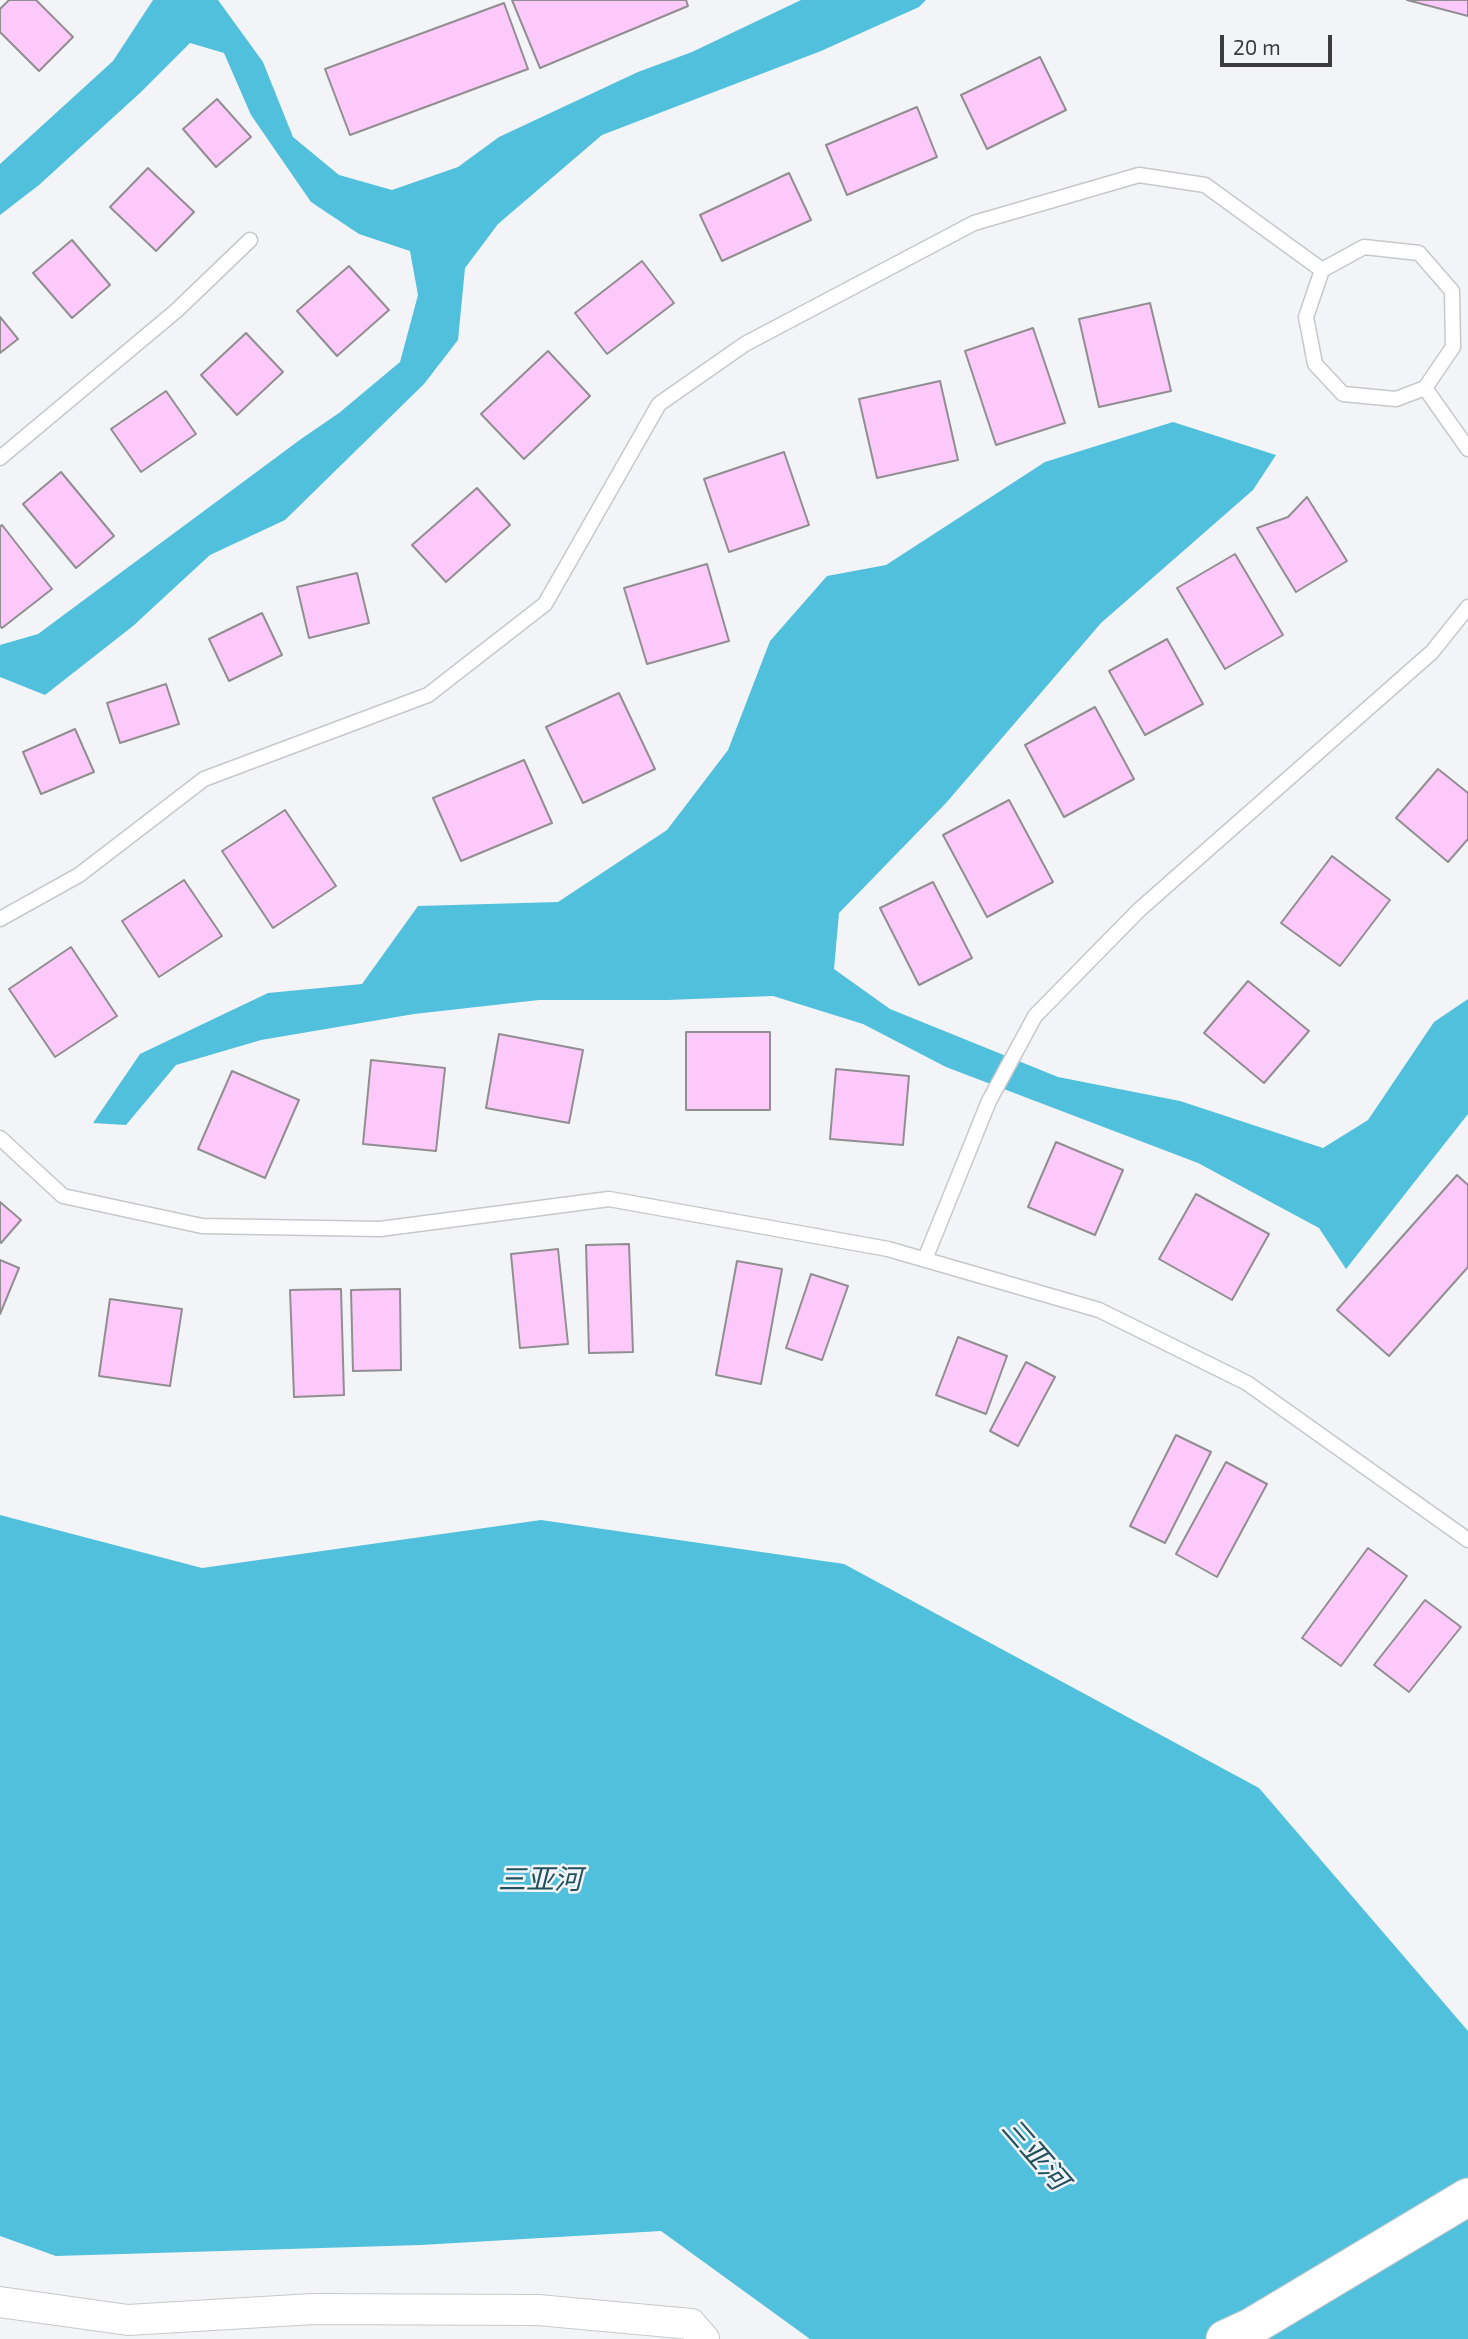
<!DOCTYPE html>
<meta charset="utf-8">
<style>
body{margin:0}
#map{position:relative;width:1468px;height:2339px;overflow:hidden;background:#f3f4f7;font-family:"Exo 2",sans-serif}
canvas{display:block}
.scale{position:absolute;left:1220px;top:35px;width:112px;height:32px;box-sizing:border-box;border:4px solid #3c3c3e;border-top:0;padding-left:9px;font-size:21px;line-height:24px;white-space:nowrap;color:#3c3c3e;-webkit-text-stroke:5px #f3f4f7;paint-order:stroke}
</style>
<div id="map">
<canvas width="1468" height="2339"></canvas>
<div class="scale">20 m</div>
</div>
<script>
const g = document.querySelector('canvas').getContext('2d');
g.lineJoin = 'round';
function fill(path, color) { g.fillStyle = color; g.fill(path, 'evenodd'); }
function strokePath(path, color, width, dash) { g.strokeStyle = color; g.lineWidth = width; g.lineCap = dash ? 'butt' : 'round'; g.setLineDash(dash || []); g.stroke(path); }
function drawText(font, color, halo, rows, align = 'center') {
  g.font = font + ' "Exo 2","Noto Sans SC",sans-serif'; g.lineWidth = 5; g.setLineDash([]); g.textBaseline = 'middle'; g.strokeStyle = halo; g.fillStyle = color; for (const [text, x, y, turn = 0] of rows) {
    g.save(); g.translate(x, y); g.rotate((+turn || 0) * Math.PI / 180); g.textAlign = isNaN(turn) ? turn : align; if (halo) g.strokeText(text, 0, 0); g.fillText(text, 0, 0); g.restore();
  }
}
fill(new Path2D(`
 M 153,0 L 218,0 L 263,62 L 293,137 L 339,175 L 392,190 L 458,167 L 499,137 L 638,72 L 692,52 L 801,0 L 926,0 L 919,7 L 821,51 L 602,135 L 498,224 L 465,268 L 458,340 L 424,384 L 285,520 L 210,555 L 133,626 L 45,695 L 0,677 L 0,645 L 38,634 L 301,439 L 339,413 L 400,362 L 418,295 L 410,251 L 359,234 L 311,202 L 251,115 L 224,53 L 190,43 L 141,92 L 39,185 L 0,215 L 0,164 L 113,61 Z
 M 1173,422 L 1276,455 L 1253,490 L 1101,623 L 946,803 L 839,913 L 834,969 L 890,1009 L 1058,1077 L 1180,1101 L 1323,1148 L 1368,1120 L 1434,1022 L 1468,999 L 1468,1114 L 1346,1269 L 1319,1228 L 1198,1163 L 946,1067 L 863,1024 L 773,996 L 667,1000 L 539,1000 L 414,1014 L 261,1040 L 176,1065 L 126,1125 L 93,1123 L 140,1054 L 268,993 L 362,984 L 418,906 L 558,902 L 667,830 L 728,750 L 770,641 L 827,576 L 886,565 L 1045,462 Z
 M 0,1515 L 202,1568 L 541,1520 L 844,1564 L 1259,1788 L 1468,2031 L 1468,2339 L 810,2339 L 661,2231 L 421,2245 L 56,2256 L 0,2236 Z`), '#50c0dc');
const building = new Path2D(`
 M 9,0 L 36,0 L 73,37 L 39,71 L 0,32 L 0,9 Z
 M 512,0 L 686,0 L 688,6 L 540,68 Z
 M 1407,0 L 1468,0 L 1468,16 Z
 M 504,3 L 528,69 L 350,135 L 325,69 Z
 M 1040,57 L 1066,110 L 987,149 L 961,95 Z
 M 217,99 L 251,137 L 216,167 L 183,129 Z
 M 917,107 L 937,157 L 847,195 L 826,145 Z
 M 148,168 L 194,212 L 156,251 L 110,207 Z
 M 789,173 L 811,220 L 722,261 L 700,215 Z
 M 72,240 L 110,285 L 72,318 L 33,273 Z
 M 642,261 L 674,303 L 607,354 L 575,313 Z
 M 349,266 L 389,310 L 337,356 L 297,311 Z
 M 1150,303 L 1171,391 L 1099,407 L 1079,319 Z
 M 0,317 L 18,339 L 0,353 Z
 M 1033,328 L 1065,423 L 996,445 L 965,351 Z
 M 246,333 L 283,372 L 237,415 L 201,375 Z
 M 548,351 L 590,396 L 524,459 L 481,414 Z
 M 940,381 L 958,460 L 877,478 L 859,399 Z
 M 166,391 L 196,434 L 141,472 L 111,429 Z
 M 784,452 L 809,525 L 729,552 L 704,479 Z
 M 61,472 L 114,536 L 76,568 L 23,504 Z
 M 477,488 L 510,525 L 446,582 L 412,545 Z
 M 1307,497 L 1347,561 L 1296,592 L 1257,528 L 1288,517 Z
 M 2,525 L 52,589 L 2,628 L 0,626 L 0,527 Z
 M 1235,554 L 1283,635 L 1225,669 L 1177,588 Z
 M 707,564 L 729,641 L 647,664 L 624,588 Z
 M 357,573 L 369,623 L 309,638 L 297,587 Z
 M 262,613 L 282,655 L 229,681 L 209,639 Z
 M 1167,639 L 1203,704 L 1145,735 L 1109,671 Z
 M 166,684 L 179,724 L 120,743 L 107,703 Z
 M 619,693 L 655,769 L 583,803 L 546,727 Z
 M 1095,707 L 1134,779 L 1064,817 L 1025,745 Z
 M 75,729 L 94,772 L 41,794 L 23,752 Z
 M 524,760 L 552,823 L 461,861 L 433,798 Z
 M 1438,769 L 1468,793 L 1468,839 L 1448,862 L 1396,818 Z
 M 1009,800 L 1053,882 L 987,917 L 943,835 Z
 M 285,810 L 336,886 L 273,928 L 222,851 Z
 M 1332,856 L 1390,900 L 1340,966 L 1281,923 Z
 M 184,880 L 222,936 L 159,977 L 122,921 Z
 M 933,882 L 972,958 L 919,985 L 880,908 Z
 M 71,947 L 117,1016 L 55,1057 L 9,989 Z
 M 1248,981 L 1309,1031 L 1264,1083 L 1204,1033 Z
 M 686,1032 L 770,1032 L 770,1110 L 686,1110 Z
 M 499,1034 L 583,1050 L 569,1123 L 486,1108 Z
 M 371,1060 L 445,1068 L 436,1151 L 363,1144 Z
 M 836,1069 L 909,1076 L 903,1145 L 830,1139 Z
 M 232,1071 L 299,1100 L 265,1178 L 198,1149 Z
 M 1056,1142 L 1123,1170 L 1095,1235 L 1028,1207 Z
 M 1457,1175 L 1468,1185 L 1468,1267 L 1389,1356 L 1337,1310 Z
 M 1196,1194 L 1269,1234 L 1232,1300 L 1159,1259 Z
 M 0,1202 L 21,1220 L 1,1243 L 0,1242 Z
 M 629,1244 L 633,1352 L 589,1353 L 586,1245 Z
 M 558,1249 L 568,1344 L 520,1348 L 511,1254 Z
 M 0,1260 L 19,1268 L 0,1314 Z
 M 737,1261 L 782,1269 L 761,1384 L 716,1375 Z
 M 811,1274 L 848,1286 L 822,1360 L 786,1348 Z
 M 341,1289 L 344,1395 L 294,1397 L 290,1290 Z
 M 400,1289 L 401,1370 L 353,1371 L 351,1290 Z
 M 110,1299 L 182,1309 L 170,1386 L 99,1376 Z
 M 958,1337 L 1007,1356 L 986,1414 L 936,1395 Z
 M 1026,1362 L 1055,1377 L 1018,1446 L 990,1431 Z
 M 1176,1435 L 1211,1452 L 1165,1543 L 1130,1526 Z
 M 1226,1462 L 1267,1484 L 1217,1577 L 1176,1554 Z
 M 1368,1548 L 1407,1576 L 1341,1666 L 1302,1638 Z
 M 1425,1600 L 1461,1627 L 1409,1692 L 1374,1665 Z`);
fill(building, '#fcc9fa');
strokePath(building, '#908e90', 2);
const service = new Path2D(`
 M 1322,270 L 1364,247 L 1419,253 L 1452,291 L 1453,347 L 1425,388
 M 0,458 L 176,311 L 250,240
 M 0,919 L 79,875 L 204,779 L 428,695 L 545,604 L 659,404 L 745,344 L 974,223 L 1139,175 L 1205,185 L 1322,270 L 1306,317 L 1315,364 L 1343,394 L 1396,399 L 1425,388 L 1468,449
 M 0,1138 L 63,1196 L 202,1226 L 380,1229 L 609,1199 L 888,1249 L 1099,1310 L 1247,1383 L 1468,1540
 M 925,1259 L 989,1101 L 1035,1016 L 1139,910 L 1432,652 L 1468,607`);
const minor = new Path2D(`
 M 0,2302 L 128,2320 L 313,2309 L 538,2310 L 691,2324 L 704,2339`);
const tertiary = new Path2D(`
 M 1225,2339 L 1251,2327 L 1468,2197`);
strokePath(service, '#c7c8cb', 17);
strokePath(minor, '#c7c8cb', 32);
strokePath(tertiary, '#c7c8cb', 39);
strokePath(service, '#fff', 14);
strokePath(minor, '#fff', 30);
strokePath(tertiary, '#fff', 37);
drawText('italic 28px', '#21515d', '#f3f4f7', [
 ["三亚河",540,1880],
 ["三亚河",1035,2154,49]
]);
</script>
